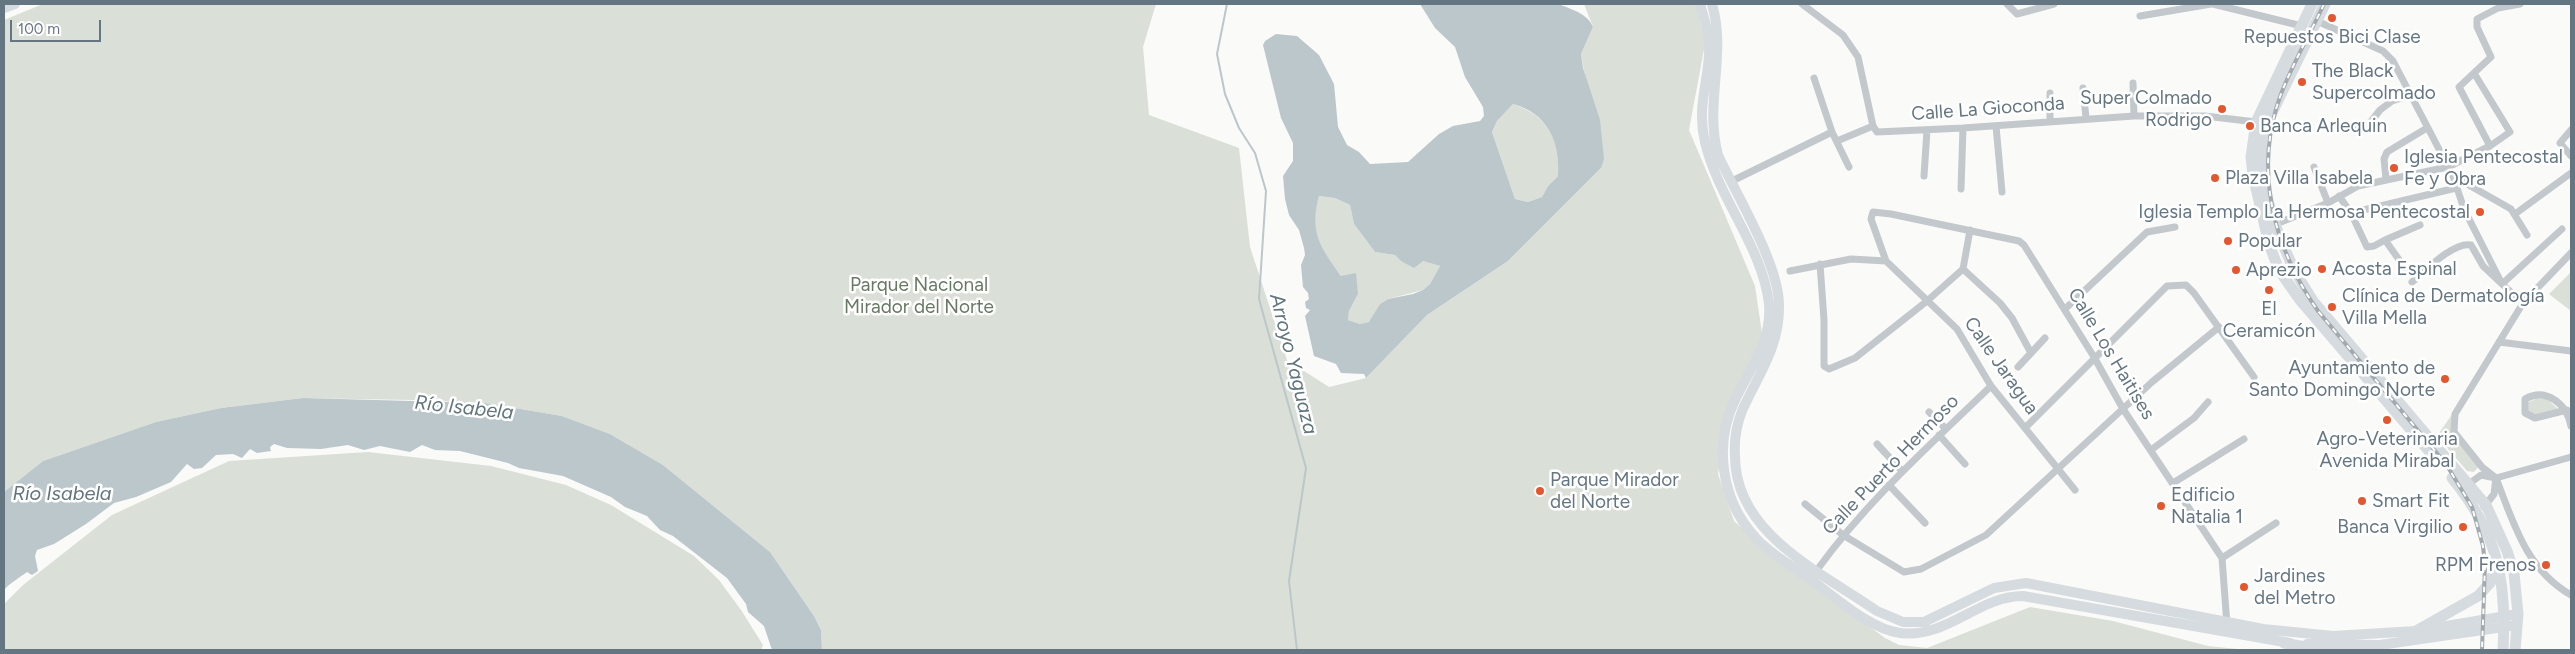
<!DOCTYPE html>
<meta charset="utf-8">
<style>
body{margin:0}
#map{position:relative;width:2575px;height:654px;overflow:hidden;background:#fafaf8;font-family:Figtree,sans-serif}
canvas{display:block}
.frame{position:absolute;inset:0;border:5px solid #657683;pointer-events:none}
.scale{position:absolute;left:10px;top:20px;width:91px;height:22px;box-sizing:border-box;border:2px solid #657683;border-top:0;padding-left:6px;font-size:15px;line-height:18px;white-space:nowrap;color:#657683;-webkit-text-stroke:4px #fff;paint-order:stroke}
</style>
<div id="map">
<canvas width="2575" height="654"></canvas>
<div class="frame"></div>
<div class="scale">100 m</div>
</div>
<script>
const g = document.querySelector('canvas').getContext('2d');
g.lineJoin = 'round';
function fill(path, color) { g.fillStyle = color; g.fill(path, 'evenodd'); }
function strokePath(path, color, width, dash) { g.strokeStyle = color; g.lineWidth = width; g.lineCap = dash ? 'butt' : 'round'; g.setLineDash(dash || []); g.stroke(path); }
function drawText(font, color, halo, rows, align = 'center') {
  g.font = font + ' Figtree,sans-serif'; g.lineWidth = 5; g.setLineDash([]); g.textBaseline = 'middle'; g.strokeStyle = halo; g.fillStyle = color; for (const [text, x, y, turn = 0] of rows) {
    g.save(); g.translate(x, y); g.rotate((+turn || 0) * Math.PI / 180); g.textAlign = isNaN(turn) ? turn : align; if (halo) g.strokeText(text, 0, 0); g.fillText(text, 0, 0); g.restore();
  }
}
fill(new Path2D(`
 M 43,4 L 1156,4 L 1143,47 L 1149,115 L 1239,148 L 1250,247 L 1287,360 L 1329,387 L 1366,378 L 1427,315 L 1508,261 L 1601,168 L 1581,54 L 1593,27 L 1584,4 L 1696,4 L 1705,44 L 1689,130 L 1755,286 L 1763,340 L 1728,414 L 1718,474 L 1734,521 L 1775,558 L 1885,638 L 1899,645 L 1927,648 L 2030,607 L 2113,621 L 2208,646 L 2247,650 L 822,650 L 821,630 L 814,616 L 770,552 L 663,465 L 610,434 L 562,416 L 485,403 L 413,400 L 303,398 L 221,408 L 156,422 L 43,461 L 4,492 L 4,20 Z
 M 1513,104 C 1548,116 1560,139 1558,176 L 1548,186 L 1542,197 L 1528,202 L 1515,199 L 1492,132 L 1497,121 Z
 M 1319,196 L 1335,198 L 1350,205 L 1354,224 L 1375,252 L 1395,255 L 1401,261 L 1423,261 L 1440,266 L 1430,284 L 1423,290 L 1388,299 L 1380,304 L 1370,322 L 1360,324 L 1348,320 L 1349,311 L 1358,294 C 1340,274 1312,248 1314,219 C 1314,211 1317,203 1319,196 Z
 M 2571,272 L 2571,311 L 2549,294 Z
 M 2546,398 L 2559,410 L 2533,415 L 2527,410 L 2526,403 L 2536,399 Z
 M 2453,413 L 2451,423 L 2479,466 L 2474,472 L 2467,471 L 2437,436 Z
 M 368,452 L 491,466 L 566,485 L 611,505 L 694,556 L 719,580 L 741,610 L 763,645 L 761,650 L 4,650 L 4,604 L 23,585 L 112,515 L 229,461 Z`), '#dadfd7');
fill(new Path2D(`
 M 1420,4 L 1561,5 C 1573,10 1588,14 1593,27 L 1581,54 L 1583,68 L 1600,120 L 1604,159 L 1601,168 L 1508,261 L 1427,315 L 1366,378 L 1364,374 L 1341,373 L 1336,364 L 1314,356 L 1305,316 L 1310,310 L 1306,308 L 1305,302 L 1309,299 L 1308,293 L 1303,287 L 1301,265 L 1305,255 L 1304,248 L 1299,230 L 1289,215 L 1285,199 L 1283,176 L 1293,161 L 1293,143 L 1281,118 L 1263,45 L 1265,41 L 1276,34 L 1297,36 L 1319,55 L 1334,84 L 1338,127 L 1347,145 L 1359,152 L 1370,164 L 1408,162 L 1439,134 L 1453,126 L 1480,121 L 1484,116 L 1483,107 L 1465,77 L 1455,47 L 1435,28 ZM 1513,104 C 1548,114 1560,141 1558,176 L 1548,186 L 1542,197 L 1528,202 L 1515,199 L 1492,132 L 1497,121 ZM 1319,196 L 1335,198 L 1350,205 L 1354,224 L 1375,252 L 1395,255 L 1401,261 L 1414,268 L 1423,261 L 1440,266 L 1430,284 L 1423,290 L 1413,294 L 1388,299 L 1380,304 L 1369,322 L 1360,324 L 1348,320 L 1349,311 L 1358,294 L 1356,273 L 1341,276 C 1320,247 1309,232 1319,196 Z
 M 303,398 L 485,403 L 562,416 L 610,434 L 663,465 L 770,552 L 814,616 L 821,630 L 822,650 L 772,650 L 764,626 L 748,612 L 746,604 L 727,578 L 673,536 L 660,530 L 647,516 L 625,507 L 611,497 L 563,476 L 519,468 L 508,463 L 460,451 L 435,450 L 422,445 L 410,452 L 380,446 L 364,450 L 348,445 L 321,449 L 287,448 L 274,444 L 270,447 L 271,451 L 257,453 L 250,449 L 242,458 L 233,454 L 216,455 L 202,468 L 194,469 L 187,464 L 171,482 L 136,497 L 114,503 L 86,524 L 54,544 L 37,550 L 35,556 L 38,571 L 32,575 L 27,572 C 19,578 10,583 4,590 L 4,492 L 43,461 L 156,422 L 221,408 Z`), '#bbc7cb');
strokePath(new Path2D(`
 M 1227,4 L 1217,54 L 1225,94 L 1239,128 L 1255,153 L 1266,191 L 1259,299 L 1306,468 L 1289,581 L 1297,650`), '#bbc7cb', 2);
strokePath(new Path2D(`
 M 1802,4 L 1843,35 L 1858,57 L 1873,126 L 1877,132 L 1963,128 L 2134,116 L 2205,116 L 2256,122
 M 2007,4 L 2017,14 L 2054,4
 M 2213,4 L 2302,26
 M 2140,16 L 2211,4
 M 2317,21 L 2383,51 L 2393,61 L 2453,176 L 2464,209 L 2502,284 L 2523,303
 M 1814,78 L 1832,132 L 1849,167
 M 2133,83 L 2134,116
 M 2083,88 L 2086,118
 M 2050,93 L 2050,121
 M 1996,126 L 2002,192
 M 2343,127 L 2366,128 L 2380,110 L 2392,101 L 2410,95
 M 2571,130 L 2560,143 L 2571,156
 M 1837,141 L 1873,126
 M 2490,146 L 2459,87 L 2491,57 L 2477,27 L 2477,19 L 2498,8 L 2520,4
 M 2314,167 L 2328,203
 M 1924,176 L 1927,130
 M 2453,176 L 2511,209 L 2527,235
 M 2386,179 L 2384,159 L 2387,152 L 2427,128
 M 1730,182 L 1832,132
 M 1961,189 L 1963,128
 M 2339,196 L 2351,213 L 2367,247 L 2374,246 L 2385,240 L 2405,268
 M 2351,213 L 2456,188
 M 2515,214 L 2571,173
 M 2276,224 L 2328,203 L 2358,186 L 2448,167 L 2490,146 L 2510,132 L 2474,73
 M 2385,240 L 2420,225
 M 1820,264 L 1824,320 L 1824,366 L 1829,369 L 1855,358 L 1927,301 L 1963,269 L 1970,230
 M 1963,269 L 2000,303 L 2012,318 L 2031,353
 M 1790,271 L 1851,259 L 1886,261
 M 2412,282 C 2425,271 2454,241 2471,245 L 2483,266 L 2502,284 L 2562,229
 M 2065,309 L 2147,232 L 2175,227
 M 2499,342 L 2571,351
 M 2018,367 L 2045,338
 M 2567,410 L 2535,418 L 2525,413 L 2525,399 C 2546,387 2567,404 2571,426
 M 1929,412 L 1946,429
 M 2025,428 L 2167,286 L 2186,285 L 2194,293 L 2254,377
 M 1939,435 L 1965,464
 M 1877,444 L 1902,471
 M 2151,450 L 2194,418 L 2208,402
 M 2496,478 L 2482,467 L 2454,432 L 2455,414 L 2523,303 L 2571,253
 M 2496,478 C 2514,524 2526,569 2571,595
 M 2173,483 L 2244,439
 M 1889,485 L 1925,523
 M 2466,486 L 2481,475 L 2496,478 L 2571,457
 M 2075,490 L 1991,386 L 1957,329 L 1886,261 L 1871,219 L 1873,212 L 1891,214 L 2019,241 L 2024,245 L 2094,357 L 2123,409 L 2222,558 L 2227,625
 M 1805,504 L 1843,535 L 1904,572 L 1921,569 L 1986,535 L 2152,382 L 2219,327
 M 2484,507 L 2494,494 L 2496,478
 M 2222,558 L 2276,523
 M 1817,570 C 1867,501 1930,445 1991,386`), '#c3c8cc', 7);
strokePath(new Path2D(`
 M 1700,4 C 1705,21 1710,37 1709,55 C 1707,87 1697,108 1705,142 C 1718,198 1763,248 1769,304 C 1772,341 1751,367 1736,398 C 1713,443 1721,500 1755,537 C 1769,553 1789,564 1807,577 C 1833,595 1869,629 1900,633 C 1947,639 1978,596 2023,596 L 2290,643
 M 1712,4 C 1727,56 1704,103 1718,155 C 1736,194 1779,264 1779,305 C 1780,347 1758,375 1742,411 C 1736,426 1734,440 1735,456 C 1735,534 1821,572 1877,611 L 1903,622 L 1924,622 L 1994,588 L 2026,583 L 2263,629 L 2333,636 L 2416,631 L 2518,614
 M 4,8 L 15,4
 M 2307,644 L 2380,645 L 2517,625`), '#d6dbdf', 10);
strokePath(new Path2D(`
 M 2312,4 L 2256,122 L 2251,157 L 2253,175 L 2269,244 L 2279,270 L 2300,300 L 2429,451
 M 2325,4 L 2263,131 C 2255,187 2282,254 2313,301 L 2486,505 L 2507,551 L 2514,573 L 2518,614 L 2515,650
 M 2452,478 C 2498,534 2507,580 2503,650
 M 2416,631 L 2478,596 L 2490,583 L 2497,563
 M 2284,643 L 2320,650`), '#d6dbdf', 11);
const rail = new Path2D(`
 M 2324,4 C 2310,34 2293,63 2281,94 C 2253,169 2273,247 2318,311 L 2446,464 L 2472,507 L 2483,546 L 2485,565 L 2482,650`);
strokePath(rail, '#a2aab0', 4);
strokePath(rail, '#fff', 2, [5.5]);
for (const [x, y, r, color] of [
 [2332,18,5,"#e4572e"],
 [2302,82,5,"#e4572e"],
 [2222,109,5,"#e4572e"],
 [2250,126,5,"#e4572e"],
 [2394,168,5,"#e4572e"],
 [2215,178,5,"#e4572e"],
 [2480,212,5,"#e4572e"],
 [2228,241,5,"#e4572e"],
 [2322,269,5,"#e4572e"],
 [2236,270,5,"#e4572e"],
 [2269,290,5,"#e4572e"],
 [2332,307,5,"#e4572e"],
 [2445,379,5,"#e4572e"],
 [2387,420,5,"#e4572e"],
 [1540,491,5,"#e4572e"],
 [2362,501,5,"#e4572e"],
 [2161,506,5,"#e4572e"],
 [2463,527,5,"#e4572e"],
 [2546,565,5,"#e4572e"],
 [2244,587,5,"#e4572e"]
]) { const dot = new Path2D(); dot.arc(x, y, r, 0, 2 * Math.PI); g.fillStyle = color; g.fill(dot); strokePath(dot, '#fff', 2); }
drawText('19px', '#657683', '#fff', [
 ["Repuestos Bici Clase",2332,37,"center"],
 ["The Black",2312,71],
 ["Supercolmado",2312,93],
 ["Super Colmado",2212,98,"right"],
 ["Rodrigo",2212,120,"right"],
 ["Banca Arlequin",2260,126],
 ["Iglesia Pentecostal",2404,157],
 ["Fe y Obra",2404,179],
 ["Plaza Villa Isabela",2225,178],
 ["Iglesia Templo La Hermosa Pentecostal",2470,212,"right"],
 ["Popular",2238,241],
 ["Acosta Espinal",2332,269],
 ["Aprezio",2246,270],
 ["Clínica de Dermatología",2342,296],
 ["Villa Mella",2342,318],
 ["El",2269,309,"center"],
 ["Ceramicón",2269,331,"center"],
 ["Ayuntamiento de",2435,368,"right"],
 ["Santo Domingo Norte",2435,390,"right"],
 ["Agro-Veterinaria",2387,439,"center"],
 ["Avenida Mirabal",2387,461,"center"],
 ["Parque Mirador",1550,480],
 ["del Norte",1550,502],
 ["Edificio",2171,495],
 ["Natalia 1",2171,517],
 ["Smart Fit",2372,501],
 ["Banca Virgilio",2453,527,"right"],
 ["RPM Frenos",2536,565,"right"],
 ["Jardines",2254,576],
 ["del Metro",2254,598]
], 'left');
drawText('19px', '#657683', '#fff', [
 ["Calle La Gioconda",1988,109,-4],
 ["Calle Los Haitises",2111,354,59],
 ["Calle Jaragua",2001,366,55],
 ["Calle Puerto Hermoso",1891,465,-46]
]);
drawText('19px', '#687a64', '#fff', [
 ["Parque Nacional",919,285],
 ["Mirador del Norte",919,307]
]);
drawText('italic 20px', '#60757c', '#fff', [
 ["Arroyo Yaguaza",1293,364,76],
 ["Río Isabela",464,408,6],
 ["Río Isabela",62,494]
]);
</script>
